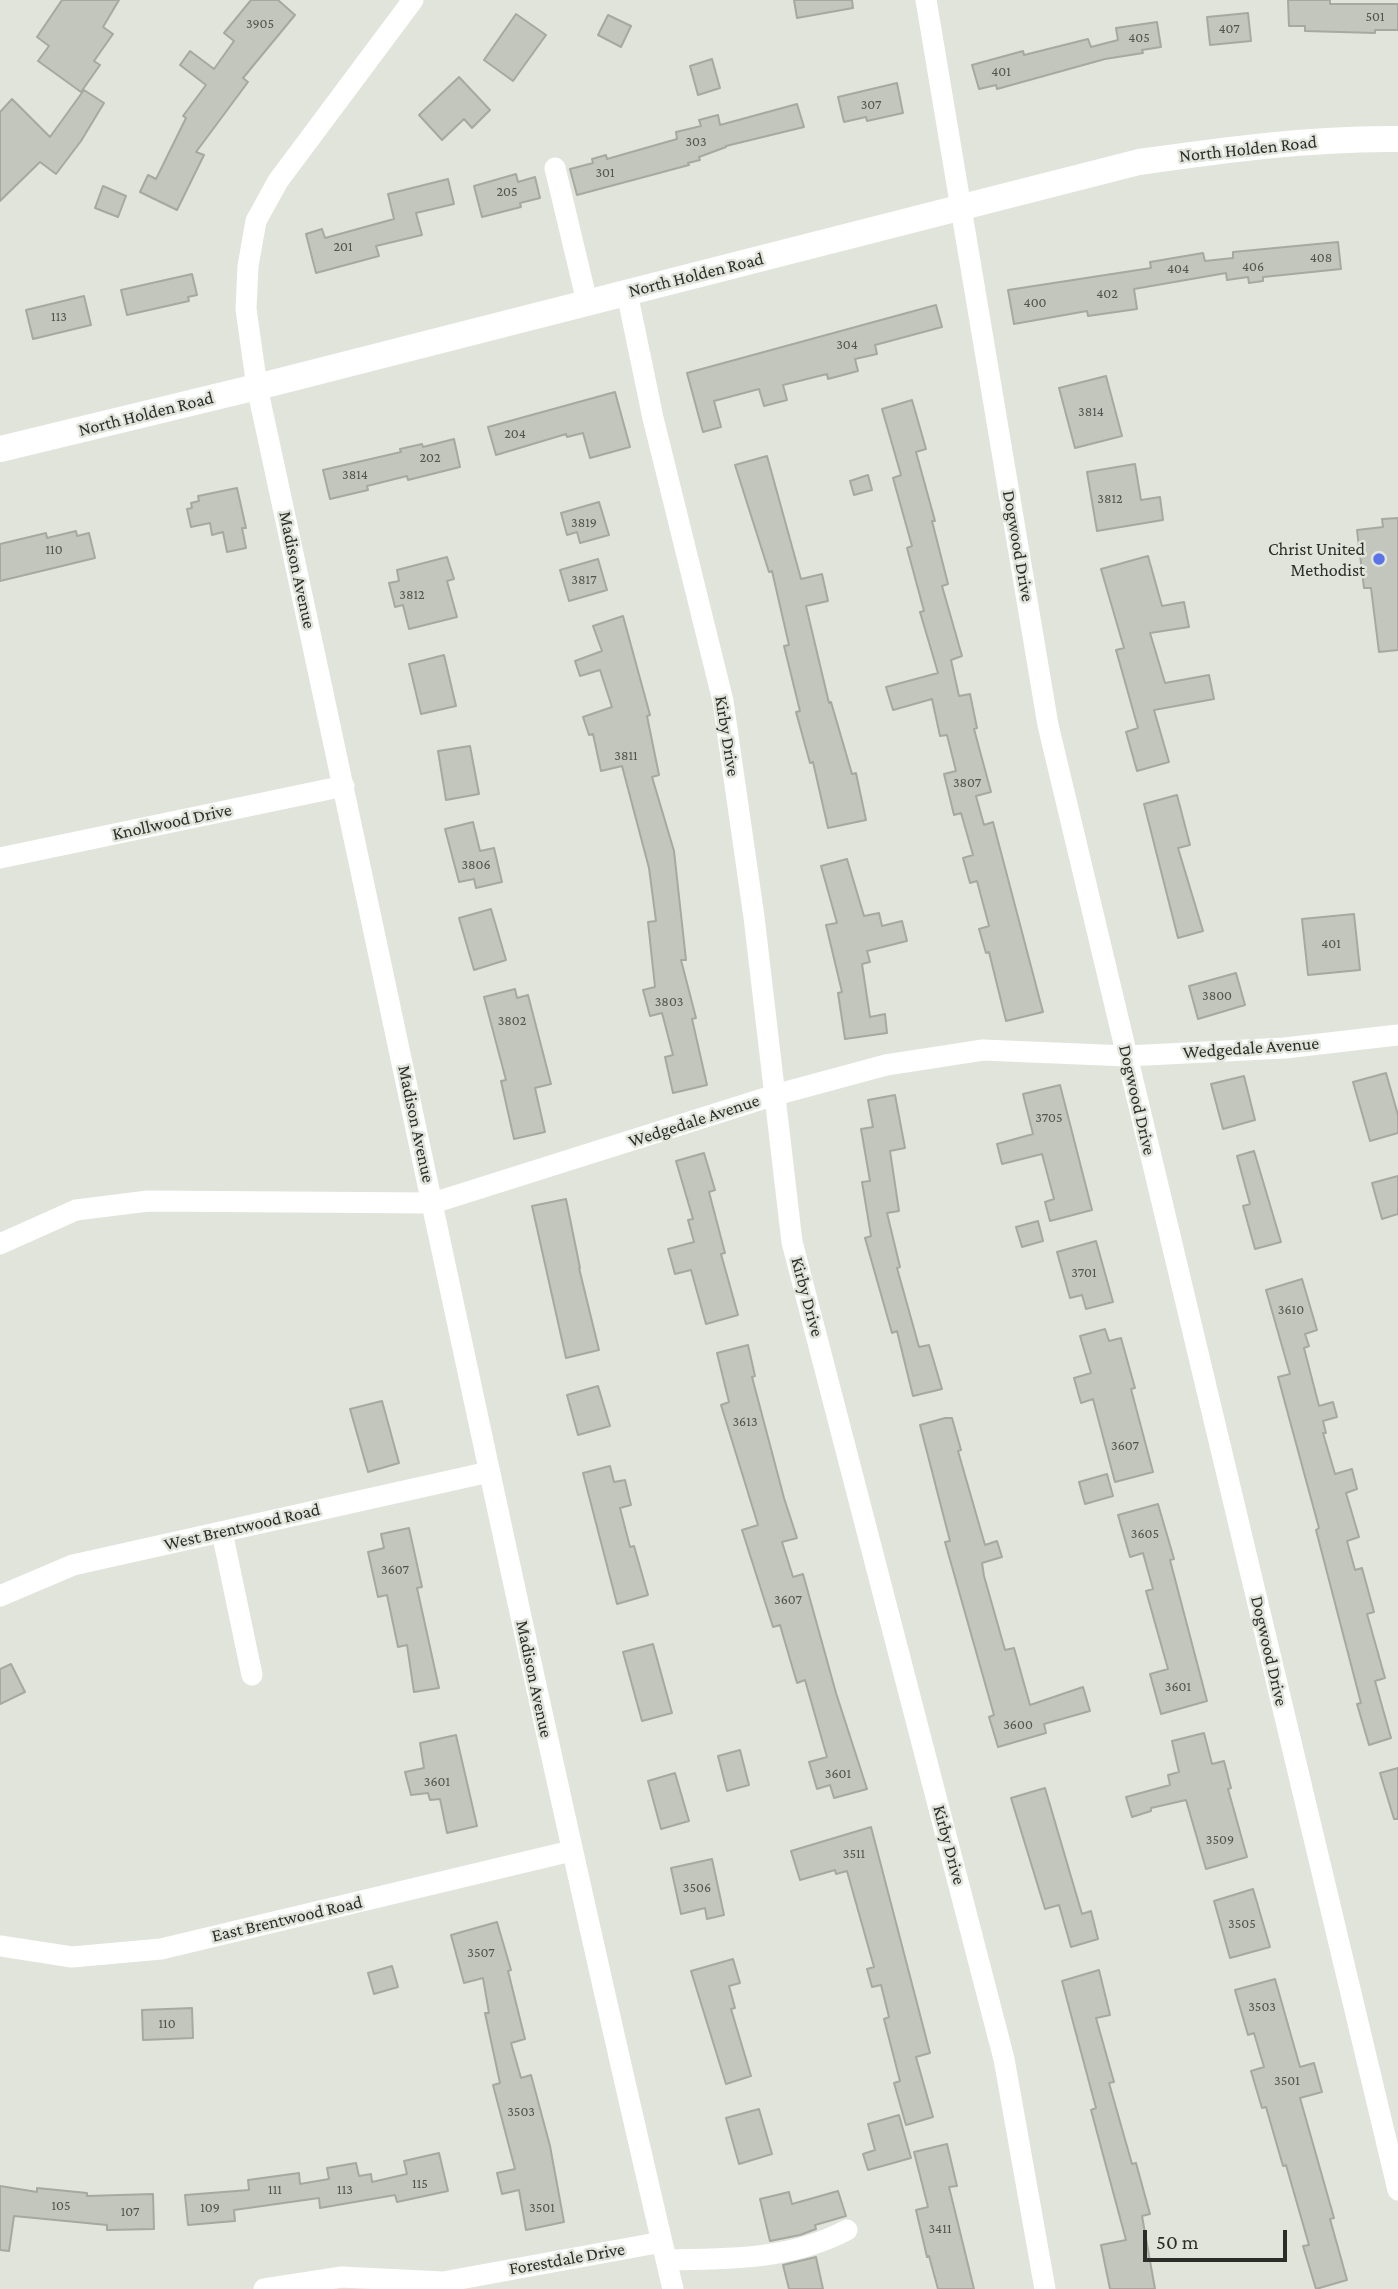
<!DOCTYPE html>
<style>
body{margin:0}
#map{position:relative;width:1398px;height:2289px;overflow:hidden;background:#e1e4db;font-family:"Crimson Pro",serif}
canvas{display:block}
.scale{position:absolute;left:1143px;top:2230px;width:144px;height:32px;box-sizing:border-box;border:4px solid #2c2d29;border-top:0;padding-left:9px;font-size:21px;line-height:24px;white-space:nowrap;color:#2c2d29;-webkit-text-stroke:5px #e1e4db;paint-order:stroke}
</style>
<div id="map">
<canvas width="1398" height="2289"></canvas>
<div class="scale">50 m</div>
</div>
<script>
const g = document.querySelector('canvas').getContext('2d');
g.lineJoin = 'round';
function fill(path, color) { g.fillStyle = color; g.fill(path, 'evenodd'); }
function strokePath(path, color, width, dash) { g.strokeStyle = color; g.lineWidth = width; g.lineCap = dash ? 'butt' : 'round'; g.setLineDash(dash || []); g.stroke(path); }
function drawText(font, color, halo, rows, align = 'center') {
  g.font = font + ' "Crimson Pro",serif'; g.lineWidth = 5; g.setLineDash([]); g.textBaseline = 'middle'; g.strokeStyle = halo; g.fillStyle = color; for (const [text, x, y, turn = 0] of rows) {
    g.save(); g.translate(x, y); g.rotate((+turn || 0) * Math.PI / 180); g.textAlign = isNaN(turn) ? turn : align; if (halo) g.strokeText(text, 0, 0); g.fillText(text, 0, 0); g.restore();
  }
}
const building = new Path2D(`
 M 62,0 L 119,0 L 103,27 L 113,34 L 94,61 L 100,65 L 81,92 L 38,61 L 49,46 L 37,37 Z
 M 251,0 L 278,0 L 295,15 L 243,78 L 248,82 L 196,152 L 204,155 L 177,210 L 140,192 L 148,175 L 156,179 L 186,118 L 183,116 L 206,85 L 180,65 L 190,51 L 214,69 L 234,41 L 224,33 Z
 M 794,0 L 852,0 L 853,8 L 797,18 Z
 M 1288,0 L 1330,0 L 1330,4 L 1398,4 L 1398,30 L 1375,30 L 1375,33 L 1305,31 L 1305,26 L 1289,26 Z
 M 1248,13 L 1251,41 L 1210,45 L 1207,17 Z
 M 516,14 L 546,35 L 513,81 L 484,60 Z
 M 608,15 L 631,26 L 621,47 L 598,35 Z
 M 1157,22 L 1161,47 L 1142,50 L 1143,53 L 1105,59 L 997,89 L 996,85 L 979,89 L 972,65 L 1023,51 L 1024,55 L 1088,39 L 1091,47 L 1118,40 L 1116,28 Z
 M 712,59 L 720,88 L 698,95 L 690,66 Z
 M 459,77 L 490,110 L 472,128 L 464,119 L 442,140 L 419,115 Z
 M 897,83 L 903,113 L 867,121 L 866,117 L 844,122 L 838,97 Z
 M 84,90 L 104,103 L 81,141 L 56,174 L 40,162 L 0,201 L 0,112 L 12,99 L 50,137 Z
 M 797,104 L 804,127 L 726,146 L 726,147 L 699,157 L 700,160 L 688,163 L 689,165 L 577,195 L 570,169 L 593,163 L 592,159 L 606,155 L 607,159 L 677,139 L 676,132 L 701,126 L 699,120 L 718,115 L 720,125 Z
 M 516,174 L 518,182 L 535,177 L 540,198 L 520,203 L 521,207 L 482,217 L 474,186 Z
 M 448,179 L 454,204 L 416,213 L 422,235 L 376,246 L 379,256 L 316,273 L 306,234 L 322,229 L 325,238 L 394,219 L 388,194 Z
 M 103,186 L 126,196 L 118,217 L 95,208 Z
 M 1338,242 L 1341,269 L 1263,277 L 1263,281 L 1249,283 L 1248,277 L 1227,280 L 1226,273 L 1134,289 L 1137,309 L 1088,316 L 1087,311 L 1014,324 L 1008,290 L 1151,268 L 1150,262 L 1203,253 L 1205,261 L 1233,258 L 1233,252 Z
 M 192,274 L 197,295 L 188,297 L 189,301 L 127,315 L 121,290 Z
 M 84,296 L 91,325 L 33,339 L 26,310 Z
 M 936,305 L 942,327 L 875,345 L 877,354 L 855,359 L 858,371 L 828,379 L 827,374 L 783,385 L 787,400 L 764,406 L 759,389 L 714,401 L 721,427 L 703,432 L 687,373 Z
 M 1106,376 L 1122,436 L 1075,448 L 1059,388 Z
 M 615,392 L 630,447 L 590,458 L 583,433 L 567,437 L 566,434 L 496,455 L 488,427 Z
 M 912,400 L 926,449 L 916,452 L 935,521 L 932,521 L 948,584 L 942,586 L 962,656 L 951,660 L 959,696 L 970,694 L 977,728 L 974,729 L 991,792 L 976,796 L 984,825 L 993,822 L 1043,1012 L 1006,1021 L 989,952 L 986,953 L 979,929 L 989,926 L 977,881 L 970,883 L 963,858 L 973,855 L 961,813 L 954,815 L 944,774 L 956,771 L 947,735 L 940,736 L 932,699 L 893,710 L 886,687 L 938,673 L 920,612 L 924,611 L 907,548 L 912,546 L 893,478 L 901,475 L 882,409 Z
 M 454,439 L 460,467 L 408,480 L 407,476 L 367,486 L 368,490 L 330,499 L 323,470 L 401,452 L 400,449 L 422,444 L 423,447 Z
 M 767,456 L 801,579 L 822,574 L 828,601 L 806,606 L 829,703 L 831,702 L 852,774 L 856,773 L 866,820 L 828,828 L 813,762 L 810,763 L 796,712 L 800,711 L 784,646 L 789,645 L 772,571 L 769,572 L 735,465 Z
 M 1135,464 L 1141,500 L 1160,497 L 1163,520 L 1097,531 L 1087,472 Z
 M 868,475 L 872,490 L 854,495 L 850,481 Z
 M 237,488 L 246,528 L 242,528 L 246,548 L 227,552 L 223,532 L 212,535 L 210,523 L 191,527 L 187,509 L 192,508 L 191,503 L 199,501 L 198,496 Z
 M 599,502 L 609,535 L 580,543 L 577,532 L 567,535 L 561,513 Z
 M 1398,518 L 1398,650 L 1379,652 L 1371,588 L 1364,588 L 1357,530 L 1383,527 L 1382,519 Z
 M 76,531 L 77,536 L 89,533 L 95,558 L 0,581 L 0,544 L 46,533 L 47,538 Z
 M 1148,556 L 1162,606 L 1184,602 L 1189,627 L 1150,633 L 1165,683 L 1209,675 L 1214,699 L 1154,710 L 1169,762 L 1137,771 L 1126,732 L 1138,728 L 1116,650 L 1124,648 L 1101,569 Z
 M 447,557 L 454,579 L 447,581 L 457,617 L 409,629 L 403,605 L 395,607 L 389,583 L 399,581 L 397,570 Z
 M 598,559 L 607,590 L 569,601 L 560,570 Z
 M 623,616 L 650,715 L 647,716 L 659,775 L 652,777 L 674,851 L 686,960 L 681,960 L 696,1018 L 692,1019 L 707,1085 L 673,1093 L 665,1057 L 673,1055 L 662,1013 L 650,1016 L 643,990 L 655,987 L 648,922 L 656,921 L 649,868 L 622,766 L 601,771 L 593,734 L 589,735 L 583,717 L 612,707 L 600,670 L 580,676 L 575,661 L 602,651 L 593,626 Z
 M 444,655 L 456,706 L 421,714 L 409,664 Z
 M 470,746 L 479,794 L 446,800 L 438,751 Z
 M 1177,795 L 1190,845 L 1178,848 L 1203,931 L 1178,938 L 1144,804 Z
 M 473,822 L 480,851 L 494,848 L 502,882 L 476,888 L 474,879 L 459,882 L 445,829 Z
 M 847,859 L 864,916 L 879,913 L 882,926 L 902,921 L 907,941 L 867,951 L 870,962 L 862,964 L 870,1017 L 885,1014 L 887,1033 L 845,1039 L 838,993 L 842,992 L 826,925 L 837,923 L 821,866 Z
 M 491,909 L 506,960 L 474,970 L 459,918 Z
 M 1354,914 L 1360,970 L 1308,975 L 1302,919 Z
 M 1236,973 L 1245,1005 L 1198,1019 L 1189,986 Z
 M 515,989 L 517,998 L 528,995 L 551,1084 L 535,1088 L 545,1132 L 514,1139 L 501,1081 L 506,1080 L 484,997 Z
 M 1386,1073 L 1398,1115 L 1398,1133 L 1370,1141 L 1353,1082 Z
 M 1244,1076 L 1255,1120 L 1223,1129 L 1211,1084 Z
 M 1060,1085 L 1092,1210 L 1050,1221 L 1045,1202 L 1054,1199 L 1042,1154 L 1002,1164 L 997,1144 L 1033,1134 L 1023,1094 Z
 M 895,1095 L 905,1148 L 890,1151 L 899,1211 L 887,1213 L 900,1267 L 897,1268 L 919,1347 L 929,1345 L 942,1389 L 913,1396 L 897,1331 L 892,1333 L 865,1238 L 871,1236 L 862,1182 L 870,1181 L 861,1129 L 873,1127 L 868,1100 Z
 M 1254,1151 L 1281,1242 L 1255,1249 L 1243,1206 L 1250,1204 L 1237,1156 Z
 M 704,1153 L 715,1190 L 709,1192 L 725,1253 L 721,1254 L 738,1315 L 706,1324 L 691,1270 L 675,1274 L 668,1249 L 694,1242 L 688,1220 L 693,1219 L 676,1161 Z
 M 1398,1176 L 1398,1214 L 1382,1219 L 1372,1183 Z
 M 566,1199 L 580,1268 L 579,1268 L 599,1350 L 566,1358 L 532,1206 Z
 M 1038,1221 L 1043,1241 L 1022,1247 L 1016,1227 Z
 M 1096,1241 L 1113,1302 L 1086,1309 L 1082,1295 L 1070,1298 L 1057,1252 Z
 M 1302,1279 L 1317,1330 L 1305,1334 L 1309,1346 L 1304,1348 L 1319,1406 L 1333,1402 L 1337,1417 L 1323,1421 L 1326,1433 L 1323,1433 L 1335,1474 L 1352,1469 L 1357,1489 L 1346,1493 L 1359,1537 L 1347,1541 L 1355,1570 L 1362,1568 L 1374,1612 L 1367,1614 L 1385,1678 L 1375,1681 L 1391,1738 L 1369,1745 L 1357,1704 L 1361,1703 L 1316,1530 L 1319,1528 L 1278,1377 L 1290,1374 L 1266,1290 Z
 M 1105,1329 L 1109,1341 L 1121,1338 L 1135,1388 L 1131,1389 L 1153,1472 L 1115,1482 L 1093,1399 L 1081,1403 L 1074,1378 L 1091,1373 L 1080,1336 Z
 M 748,1345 L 755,1376 L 752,1377 L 784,1498 L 797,1538 L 782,1542 L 793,1577 L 803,1574 L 836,1693 L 867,1789 L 834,1798 L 830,1785 L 817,1789 L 809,1762 L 827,1757 L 805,1680 L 797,1683 L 780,1625 L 773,1627 L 742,1530 L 758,1525 L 721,1405 L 729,1402 L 717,1353 Z
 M 598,1386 L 610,1426 L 578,1435 L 567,1395 Z
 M 382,1401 L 399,1463 L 368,1472 L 350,1409 Z
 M 945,1418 L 952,1418 L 961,1450 L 958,1451 L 985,1545 L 997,1541 L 1002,1557 L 982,1563 L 984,1576 L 1005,1650 L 1014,1648 L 1030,1705 L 1083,1687 L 1090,1711 L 1044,1724 L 1046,1733 L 998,1747 L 989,1717 L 994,1715 L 945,1542 L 950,1541 L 920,1425 Z
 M 610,1466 L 614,1482 L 625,1480 L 631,1505 L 620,1508 L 630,1547 L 634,1546 L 648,1595 L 617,1604 L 583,1473 Z
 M 1107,1474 L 1113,1496 L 1085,1504 L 1079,1482 Z
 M 1158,1504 L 1174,1559 L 1170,1560 L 1207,1701 L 1161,1714 L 1150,1674 L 1168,1669 L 1146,1591 L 1153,1589 L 1143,1553 L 1130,1557 L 1118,1515 Z
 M 409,1528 L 422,1587 L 417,1588 L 439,1688 L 414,1692 L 407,1645 L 398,1647 L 387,1595 L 378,1597 L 368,1552 L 384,1548 L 381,1534 Z
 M 653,1644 L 672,1713 L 642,1721 L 623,1652 Z
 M 11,1664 L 25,1692 L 0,1704 L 0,1669 Z
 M 1204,1733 L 1212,1764 L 1224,1761 L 1231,1788 L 1228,1789 L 1247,1857 L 1206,1869 L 1186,1800 L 1151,1808 L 1151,1811 L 1132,1817 L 1126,1797 L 1170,1785 L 1168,1775 L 1179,1772 L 1172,1741 Z
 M 456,1735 L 477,1826 L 447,1833 L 440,1799 L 430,1800 L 428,1793 L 411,1795 L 405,1772 L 424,1768 L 420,1743 Z
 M 740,1750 L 749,1785 L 727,1791 L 718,1756 Z
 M 1398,1768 L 1398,1819 L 1394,1819 L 1380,1773 Z
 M 675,1773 L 689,1821 L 661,1829 L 648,1781 Z
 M 1045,1788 L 1082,1914 L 1091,1911 L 1098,1939 L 1071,1947 L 1059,1905 L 1045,1909 L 1011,1798 Z
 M 871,1827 L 930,2053 L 916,2057 L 933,2117 L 906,2125 L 894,2083 L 900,2081 L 884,2019 L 889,2017 L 881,1985 L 872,1987 L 867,1969 L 874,1967 L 847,1871 L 836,1874 L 835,1870 L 800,1880 L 791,1851 Z
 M 712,1859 L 724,1915 L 707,1919 L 705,1908 L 681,1914 L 671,1868 Z
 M 1253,1889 L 1270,1947 L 1230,1958 L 1214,1901 Z
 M 497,1922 L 511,1970 L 508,1971 L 525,2039 L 511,2043 L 521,2078 L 531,2075 L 550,2146 L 564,2222 L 526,2230 L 519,2190 L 502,2194 L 497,2173 L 515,2169 L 493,2085 L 500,2083 L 485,2013 L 489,2013 L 483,1978 L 464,1983 L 451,1935 Z
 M 733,1959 L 740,1983 L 729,1986 L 735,2008 L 731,2009 L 751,2076 L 726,2084 L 691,1971 Z
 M 392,1966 L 398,1987 L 374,1994 L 368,1973 Z
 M 1099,1970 L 1110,2015 L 1096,2018 L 1114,2082 L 1109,2083 L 1132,2164 L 1136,2163 L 1150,2214 L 1142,2216 L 1155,2289 L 1110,2289 L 1101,2245 L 1126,2240 L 1091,2110 L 1096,2108 L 1062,1981 Z
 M 1275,1979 L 1300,2067 L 1314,2063 L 1322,2092 L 1300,2098 L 1334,2218 L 1330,2219 L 1347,2280 L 1316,2289 L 1303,2246 L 1309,2245 L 1286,2165 L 1283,2166 L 1266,2107 L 1262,2108 L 1251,2071 L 1264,2067 L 1254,2033 L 1248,2035 L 1235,1990 Z
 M 192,2008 L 193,2038 L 143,2040 L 142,2010 Z
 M 759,2109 L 772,2154 L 739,2164 L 726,2118 Z
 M 899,2115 L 911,2158 L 868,2170 L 863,2154 L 875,2150 L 868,2124 Z
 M 947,2144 L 957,2186 L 949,2187 L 974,2289 L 938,2289 L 929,2256 L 927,2257 L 916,2210 L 928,2207 L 914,2152 Z
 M 439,2153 L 448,2191 L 397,2202 L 395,2195 L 320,2208 L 319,2198 L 234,2210 L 235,2221 L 188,2225 L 185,2195 L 249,2190 L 248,2180 L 299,2173 L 300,2184 L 329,2179 L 327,2168 L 356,2163 L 359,2176 L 371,2174 L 372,2182 L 407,2174 L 404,2161 Z
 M 0,2186 L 37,2192 L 37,2188 L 87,2193 L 87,2196 L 153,2194 L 154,2229 L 107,2230 L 107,2225 L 14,2216 L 9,2251 L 0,2250 Z
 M 838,2191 L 846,2216 L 815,2225 L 816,2229 L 800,2235 L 770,2241 L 760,2199 L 789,2192 L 792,2204 Z
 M 816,2257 L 823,2289 L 789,2289 L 783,2265 Z`);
fill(building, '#c3c6bd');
strokePath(building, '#a6a9a0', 2);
strokePath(new Path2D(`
 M 413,0 L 278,181 L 256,221 L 248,266 L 246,309 L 257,387 C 395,1021 524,1657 673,2289
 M 926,0 L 1048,725 L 1398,2190
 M 555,168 L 587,302
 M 627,293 L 653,418 L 723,701 L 754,917 L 792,1242 L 1004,2059 L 1045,2289
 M 0,858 L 344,786
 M 0,1244 L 76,1210 L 148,1201 L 433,1203 L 775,1095 L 886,1065 L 983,1050 L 1127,1056 L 1285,1048 L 1398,1035
 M 222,1532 L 252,1675
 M 0,1596 L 73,1565 L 489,1472
 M 0,1946 L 72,1957 L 161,1949 L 571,1851
 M 666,2260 C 729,2259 790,2260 847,2230
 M 264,2289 L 342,2277 L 443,2282 L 662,2242`), '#fff', 21);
strokePath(new Path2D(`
 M 0,449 L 273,383 L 1139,162 C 1225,150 1311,138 1398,139`), '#fff', 26);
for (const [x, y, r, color] of [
 [1379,559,7,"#5b73e9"]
]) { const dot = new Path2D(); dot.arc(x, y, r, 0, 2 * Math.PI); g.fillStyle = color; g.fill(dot); strokePath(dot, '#e1e4db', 2.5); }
drawText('14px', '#52534e', null, [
 ["501",1375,17],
 ["3905",260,24],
 ["407",1229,29],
 ["405",1139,38],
 ["401",1001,72],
 ["307",871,105],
 ["303",696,142],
 ["301",605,173],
 ["205",507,192],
 ["201",343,247],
 ["408",1321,258],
 ["406",1253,267],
 ["404",1178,269],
 ["402",1107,294],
 ["400",1035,303],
 ["113",59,317],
 ["304",847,345],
 ["3814",1091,412],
 ["204",515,434],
 ["202",430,458],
 ["3814",355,475],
 ["3812",1110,499],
 ["3819",584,523],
 ["110",54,550],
 ["3817",584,580],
 ["3812",412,595],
 ["3811",626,756],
 ["3807",967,783],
 ["3806",476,865],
 ["401",1331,944],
 ["3800",1217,996],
 ["3803",669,1002],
 ["3802",512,1021],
 ["3705",1049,1118],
 ["3701",1084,1273],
 ["3610",1291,1310],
 ["3613",745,1422],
 ["3607",1125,1446],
 ["3605",1145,1534],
 ["3607",395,1570],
 ["3607",788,1600],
 ["3601",1178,1687],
 ["3600",1018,1725],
 ["3601",838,1774],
 ["3601",437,1782],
 ["3509",1220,1840],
 ["3511",854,1854],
 ["3506",697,1888],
 ["3505",1242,1924],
 ["3507",481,1953],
 ["3503",1262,2007],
 ["110",167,2024],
 ["3501",1287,2081],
 ["3503",521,2112],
 ["115",420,2184],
 ["111",275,2190],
 ["113",345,2190],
 ["105",61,2206],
 ["109",210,2208],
 ["3501",542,2208],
 ["107",130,2212],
 ["3411",940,2229]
]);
drawText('18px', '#2c2d29', '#e1e4db', [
 ["North Holden Road",1248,149,-6],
 ["North Holden Road",696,275,-14],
 ["North Holden Road",146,414,-14],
 ["Dogwood Drive",1018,546,80],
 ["Madison Avenue",297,570,78],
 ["Kirby Drive",727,736,81],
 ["Knollwood Drive",172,822,-12],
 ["Wedgedale Avenue",1251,1048,-4],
 ["Dogwood Drive",1137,1100,77],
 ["Wedgedale Avenue",694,1121,-18],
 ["Madison Avenue",416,1124,78],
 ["Kirby Drive",807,1297,75],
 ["West Brentwood Road",242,1527,-13],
 ["Dogwood Drive",1269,1651,77],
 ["Madison Avenue",534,1679,78],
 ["Kirby Drive",949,1845,75],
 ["East Brentwood Road",287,1919,-13],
 ["Forestdale Drive",567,2259,-10]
]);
drawText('18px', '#2c2d29', '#e1e4db', [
 ["Christ United",1365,549],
 ["Methodist",1365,570]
], 'right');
</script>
